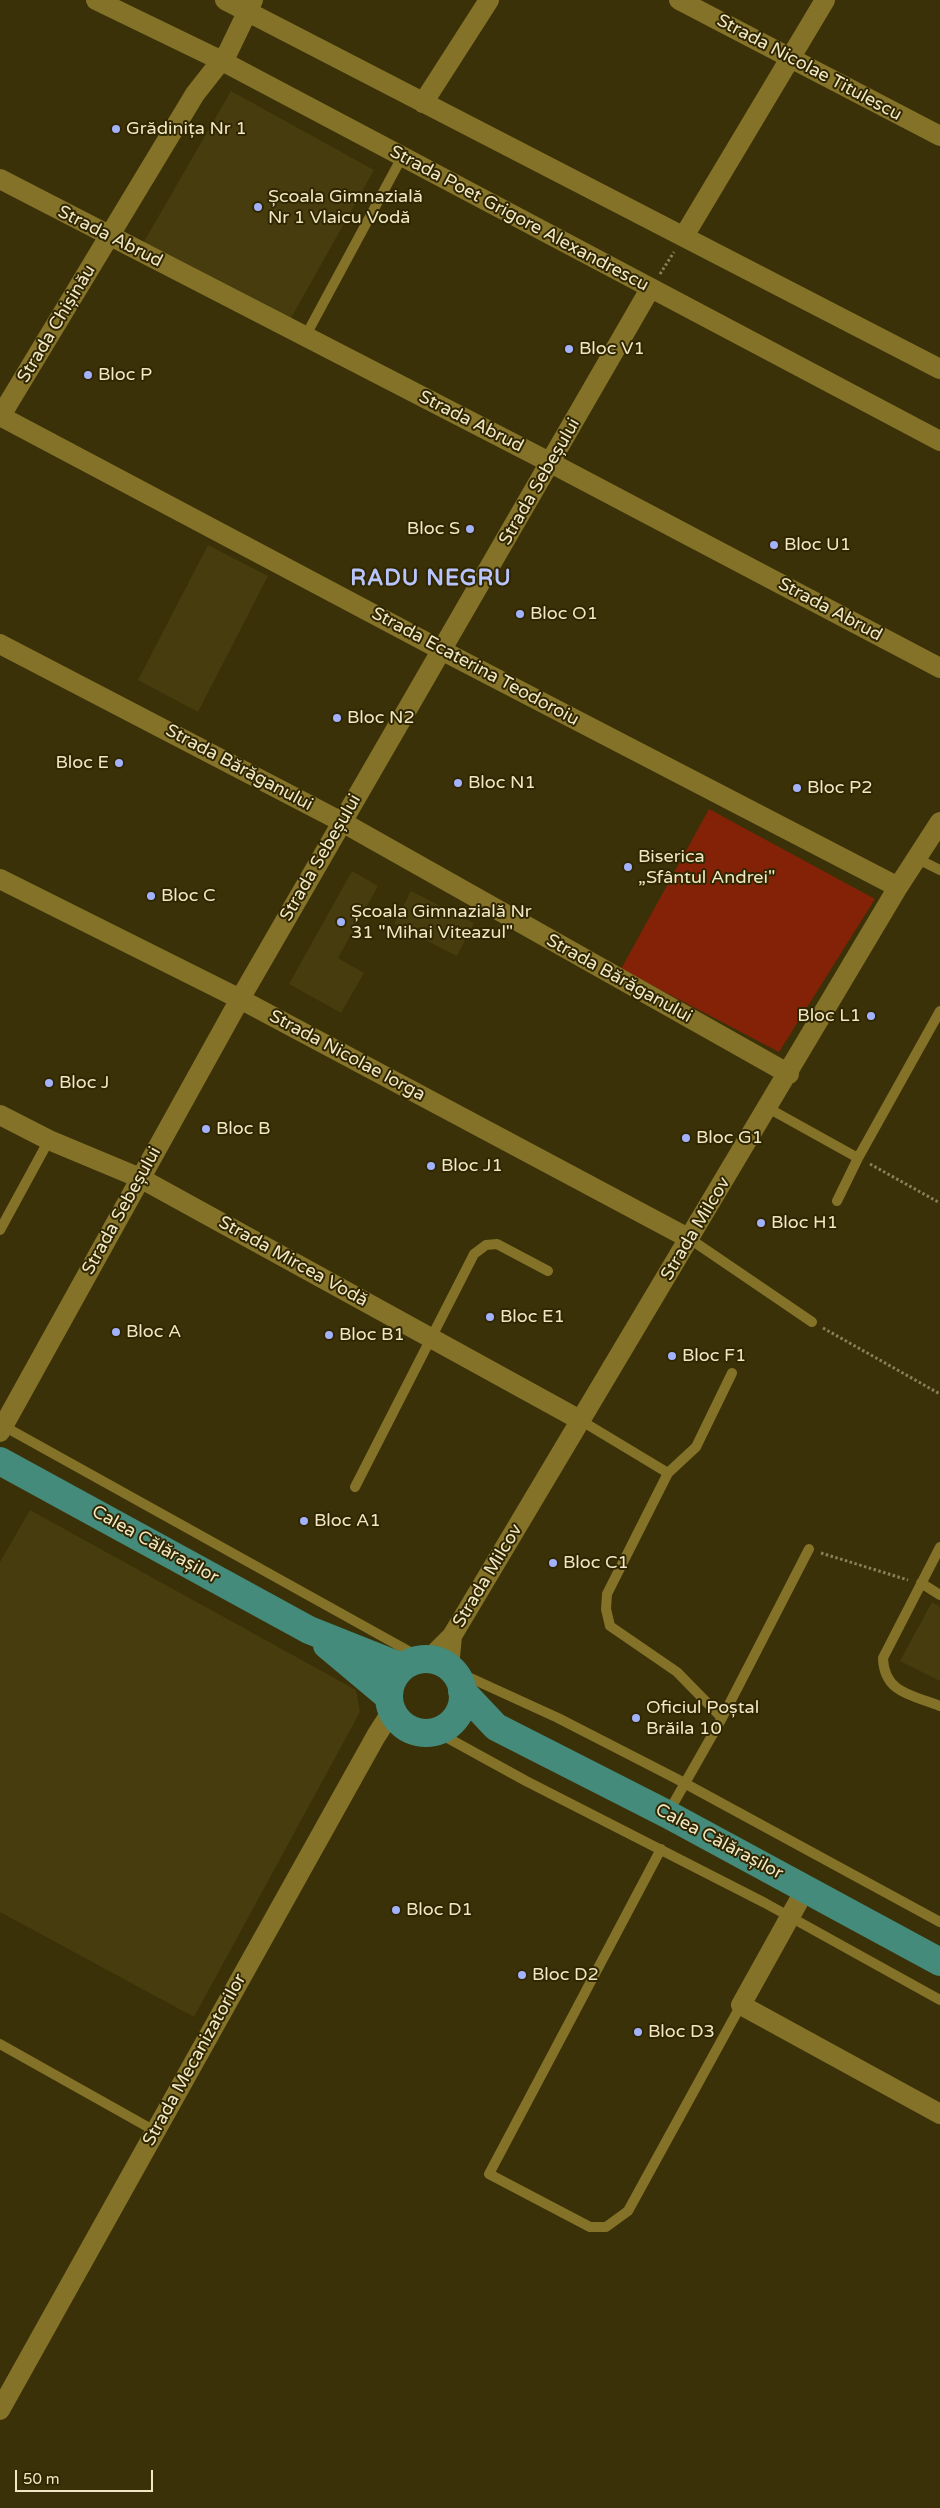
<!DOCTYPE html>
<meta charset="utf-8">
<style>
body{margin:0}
#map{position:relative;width:940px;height:2508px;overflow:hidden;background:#3a3108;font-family:"Varela Round",sans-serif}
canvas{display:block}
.scale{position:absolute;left:15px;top:2470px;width:138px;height:22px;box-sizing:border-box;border:2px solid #f0e7c4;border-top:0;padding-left:6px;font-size:15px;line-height:18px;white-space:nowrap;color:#f0e7c4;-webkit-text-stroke:4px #302600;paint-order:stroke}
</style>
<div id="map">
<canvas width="940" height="2508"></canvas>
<div class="scale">50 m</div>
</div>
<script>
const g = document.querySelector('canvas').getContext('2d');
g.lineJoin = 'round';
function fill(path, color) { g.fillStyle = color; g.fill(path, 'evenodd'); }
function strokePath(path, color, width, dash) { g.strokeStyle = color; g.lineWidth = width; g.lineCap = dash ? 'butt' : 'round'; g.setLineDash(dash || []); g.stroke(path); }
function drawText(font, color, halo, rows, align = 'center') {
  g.font = font + ' "Varela Round",sans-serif'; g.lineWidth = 4; g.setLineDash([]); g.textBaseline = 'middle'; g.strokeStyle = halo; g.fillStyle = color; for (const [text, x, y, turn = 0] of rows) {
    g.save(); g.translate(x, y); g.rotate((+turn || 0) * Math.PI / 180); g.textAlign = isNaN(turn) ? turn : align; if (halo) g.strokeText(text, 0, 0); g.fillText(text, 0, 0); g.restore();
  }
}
fill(new Path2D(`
 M 231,91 L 374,170 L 290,320 L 142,245 Z
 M 208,545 L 268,576 L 198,712 L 138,680 Z
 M 352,871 L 378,886 L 338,958 L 364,973 L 341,1013 L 289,984 Z
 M 411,891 L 474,923 L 457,956 L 394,924 Z
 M 30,1510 L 356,1690 L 360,1712 L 194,2017 L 0,1912 L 0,1562 Z
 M 932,1602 L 940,1607 L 940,1681 L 900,1661 Z`), '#463c0e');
fill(new Path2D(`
 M 709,809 L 875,899 L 779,1052 L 621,969 Z`), '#832206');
strokePath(new Path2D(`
 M 660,274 L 674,252
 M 870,1164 L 940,1203
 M 823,1328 L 940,1394
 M 821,1553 L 908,1580`), '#89805a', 3, [2.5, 2.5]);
strokePath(new Path2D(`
 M 305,337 L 402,157
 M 916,858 L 940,870
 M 768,1108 L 858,1158
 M 837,1201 L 858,1158 L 940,1011
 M 0,1230 L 49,1140
 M 690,1239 L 812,1322
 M 580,1420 L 668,1473 L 607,1594 L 606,1609 L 610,1626 L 677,1672 L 722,1718 L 668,1813
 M 0,1424 L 423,1659
 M 668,1473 L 696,1447 L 732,1373
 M 355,1487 L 474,1254 L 486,1245 L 497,1244 L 548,1271
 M 940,1547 L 883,1658 C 884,1693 912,1695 940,1706
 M 921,1583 L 940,1595
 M 453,1670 L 558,1718 L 675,1778 L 940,1922
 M 722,1718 L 809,1549
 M 435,1731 L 526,1781 L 765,1903 L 940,2000
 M 661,1849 L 489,2174 L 590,2227 L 606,2227 L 628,2211 L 741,2005
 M 0,2044 L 155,2131`), '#847228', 10);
strokePath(new Path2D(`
 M 96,0 L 222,61 L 940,441
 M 225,0 L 940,369
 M 679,0 L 940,136
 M 423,103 L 489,0
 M 0,179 L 551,463 L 940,668
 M 684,236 L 825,0
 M 0,416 L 443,651 L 898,887
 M 0,417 L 195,94 L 228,52 L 253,0
 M 0,644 L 342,822 L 789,1074
 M 0,879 L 240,999 L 690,1239
 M 0,1115 L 49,1140 L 140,1178 L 580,1420
 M 0,1432 L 240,999 L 650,289
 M 429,1659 L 452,1636 L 898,887 L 940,822
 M 449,1667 L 452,1636
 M 806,1888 L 741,2005 L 940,2114
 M 0,2410 L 376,1736 L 392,1711`), '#847228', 20);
strokePath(new Path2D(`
 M 0,1461 L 309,1630 L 402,1667
 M 327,1645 L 389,1697
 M389 1696a37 37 0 1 1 74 0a37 37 0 1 1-74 0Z
 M 462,1691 L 496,1727 L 667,1814 L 940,1962`), '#448b7c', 28);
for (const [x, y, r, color] of [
 [116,129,5,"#a3b2fd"],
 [258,207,5,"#a3b2fd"],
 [569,349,5,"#a3b2fd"],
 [88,375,5,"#a3b2fd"],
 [470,529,5,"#a3b2fd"],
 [774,545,5,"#a3b2fd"],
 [520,614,5,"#a3b2fd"],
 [337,718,5,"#a3b2fd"],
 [119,763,5,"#a3b2fd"],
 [458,783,5,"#a3b2fd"],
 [797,788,5,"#a3b2fd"],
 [628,867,5,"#a3b2fd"],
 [151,896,5,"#a3b2fd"],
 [341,922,5,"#a3b2fd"],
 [871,1016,5,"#a3b2fd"],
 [49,1083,5,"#a3b2fd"],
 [206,1129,5,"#a3b2fd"],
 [686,1138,5,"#a3b2fd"],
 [431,1166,5,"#a3b2fd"],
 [761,1223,5,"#a3b2fd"],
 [490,1317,5,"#a3b2fd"],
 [116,1332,5,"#a3b2fd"],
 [329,1335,5,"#a3b2fd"],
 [672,1356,5,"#a3b2fd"],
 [304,1521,5,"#a3b2fd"],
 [553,1563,5,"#a3b2fd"],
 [636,1718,5,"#a3b2fd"],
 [396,1910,5,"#a3b2fd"],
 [522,1975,5,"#a3b2fd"],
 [638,2032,5,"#a3b2fd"]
]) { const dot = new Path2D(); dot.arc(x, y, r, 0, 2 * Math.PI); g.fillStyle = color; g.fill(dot); strokePath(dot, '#302600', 2); }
drawText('18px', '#f0e7c4', '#302600', [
 ["Strada Nicolae Titulescu",809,68,28],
 ["Strada Poet Grigore Alexandrescu",519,219,28],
 ["Strada Abrud",110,237,27],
 ["Strada Chișinău",57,324,-59],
 ["Strada Abrud",471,422,27],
 ["Strada Sebeșului",540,482,-60],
 ["Strada Abrud",830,610,28],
 ["Strada Ecaterina Teodoroiu",475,667,28],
 ["Strada Bărăganului",239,768,28],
 ["Strada Sebeșului",321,858,-60],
 ["Strada Bărăganului",619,979,29],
 ["Strada Nicolae Iorga",347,1056,28],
 ["Strada Sebeșului",122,1211,-61],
 ["Strada Milcov",696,1229,-59],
 ["Strada Mircea Vodă",293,1262,29],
 ["Calea Călărașilor",155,1545,29],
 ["Strada Milcov",488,1576,-59],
 ["Calea Călărașilor",719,1842,28],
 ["Strada Mecanizatorilor",195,2060,-61]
]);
drawText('18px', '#f0e7c4', '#302600', [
 ["Grădinița Nr 1",126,129],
 ["Școala Gimnazială",268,197],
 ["Nr 1 Vlaicu Vodă",268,218],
 ["Bloc V1",579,349],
 ["Bloc P",98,375],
 ["Bloc S",460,529,"right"],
 ["Bloc U1",784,545],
 ["Bloc O1",530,614],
 ["Bloc N2",347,718],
 ["Bloc E",109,763,"right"],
 ["Bloc N1",468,783],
 ["Bloc P2",807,788],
 ["Biserica",638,857],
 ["„Sfântul Andrei\"",638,878],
 ["Bloc C",161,896],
 ["Școala Gimnazială Nr",351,912],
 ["31 \"Mihai Viteazul\"",351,933],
 ["Bloc L1",861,1016,"right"],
 ["Bloc J",59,1083],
 ["Bloc B",216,1129],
 ["Bloc G1",696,1138],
 ["Bloc J1",441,1166],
 ["Bloc H1",771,1223],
 ["Bloc E1",500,1317],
 ["Bloc A",126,1332],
 ["Bloc B1",339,1335],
 ["Bloc F1",682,1356],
 ["Bloc A1",314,1521],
 ["Bloc C1",563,1563],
 ["Oficiul Poștal",646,1708],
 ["Brăila 10",646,1729],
 ["Bloc D1",406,1910],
 ["Bloc D2",532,1975],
 ["Bloc D3",648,2032]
], 'left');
g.letterSpacing = '1px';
drawText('bold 22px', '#b8c4fc', '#302600', [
 ["RADU NEGRU",431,579]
]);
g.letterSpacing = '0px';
</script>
